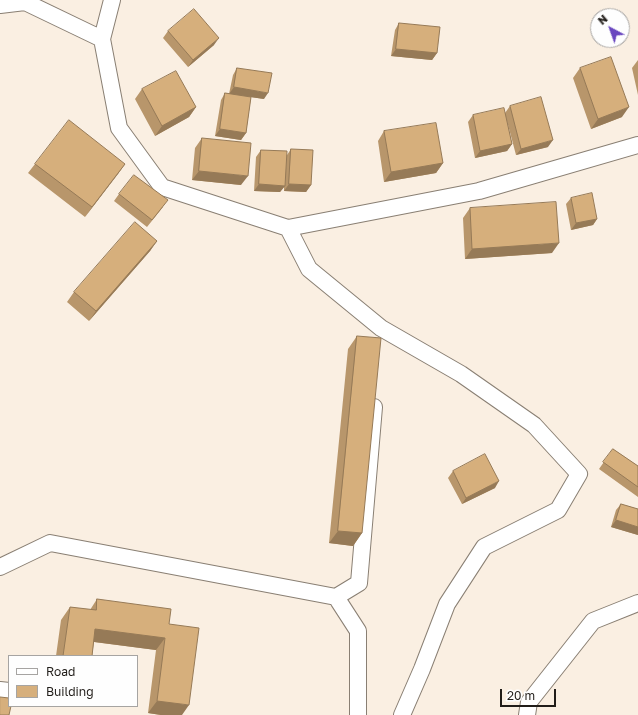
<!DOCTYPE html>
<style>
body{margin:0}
#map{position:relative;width:638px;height:715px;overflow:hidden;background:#faefe2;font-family:"Golos Text",sans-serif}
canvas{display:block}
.legend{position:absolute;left:8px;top:655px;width:130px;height:52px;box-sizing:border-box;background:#fefefe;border:1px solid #a6a4a2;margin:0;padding:5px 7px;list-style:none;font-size:12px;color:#211d19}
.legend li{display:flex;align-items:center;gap:8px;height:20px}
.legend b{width:20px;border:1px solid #a6a4a2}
.north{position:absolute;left:590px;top:8px;width:40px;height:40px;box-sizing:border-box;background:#fefefe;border:1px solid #a6a4a2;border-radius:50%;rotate:319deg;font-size:11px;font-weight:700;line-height:16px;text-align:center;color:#211d19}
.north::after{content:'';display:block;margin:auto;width:14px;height:18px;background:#6946bf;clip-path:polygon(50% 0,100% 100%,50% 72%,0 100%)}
.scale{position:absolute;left:500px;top:689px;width:56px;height:18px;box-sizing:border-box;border:2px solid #211d19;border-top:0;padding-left:5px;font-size:12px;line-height:14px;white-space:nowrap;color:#211d19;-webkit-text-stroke:3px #fefefe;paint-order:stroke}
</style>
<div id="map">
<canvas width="638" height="715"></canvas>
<ul class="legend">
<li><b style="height:5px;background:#fff"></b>Road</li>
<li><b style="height:11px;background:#d6af7c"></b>Building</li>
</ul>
<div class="north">N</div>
<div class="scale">20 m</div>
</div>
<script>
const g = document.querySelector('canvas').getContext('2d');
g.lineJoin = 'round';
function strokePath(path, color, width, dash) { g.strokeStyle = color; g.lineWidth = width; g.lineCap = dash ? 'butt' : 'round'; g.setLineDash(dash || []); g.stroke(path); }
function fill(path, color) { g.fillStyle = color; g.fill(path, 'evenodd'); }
const street = new Path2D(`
 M 0,5 L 25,2 L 102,39 L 119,128 L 162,187 L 288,228 L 479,191 L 638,145
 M 102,39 L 112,0
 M 288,228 L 309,269 L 381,328 L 461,374 L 534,425 L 579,474 L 558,510 L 484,547 L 447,604 L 422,669 L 402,715
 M 0,567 L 50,543 L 336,597 L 358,631 L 358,715
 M 336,597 L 359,583 L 374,407
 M 0,690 L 9,691
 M 527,715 L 529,702 L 593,621 L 638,603`);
strokePath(street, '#897f73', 18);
strokePath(street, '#fff', 16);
fill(new Path2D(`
 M 399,23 L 437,53 L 432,60 L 391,56 L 395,30 Z
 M 168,31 L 214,45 L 188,67 L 163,38 Z
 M 638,60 L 638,95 L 632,68 Z
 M 237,68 L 264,99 L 251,97 L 246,133 L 241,140 L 215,136 L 221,100 L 225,93 L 229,94 L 233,75 Z
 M 580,68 L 622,117 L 591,129 L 573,78 Z
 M 142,89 L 196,107 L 189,117 L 155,136 L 135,99 Z
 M 510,106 L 548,147 L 516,155 L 507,121 L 512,144 L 507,151 L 475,158 L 468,122 L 473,115 L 505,113 Z
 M 384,131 L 443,163 L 436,173 L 384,182 L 378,141 Z
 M 202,138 L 241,185 L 192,180 L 195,148 Z
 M 291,149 L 311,185 L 306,192 L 284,191 L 284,187 L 280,192 L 254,191 L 256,157 L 261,150 L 287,155 Z
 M 35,164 L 125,164 L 85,217 L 28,173 Z
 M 119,194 L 163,207 L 147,227 L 114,201 Z
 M 571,198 L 597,219 L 593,225 L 571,230 L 566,204 Z
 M 470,208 L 552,253 L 465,259 L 463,218 Z
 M 157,241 L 150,251 L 89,321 L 67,302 L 74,292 Z
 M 357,336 L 362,533 L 353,546 L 329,543 L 348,349 Z
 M 613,449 L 638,466 L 638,497 L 599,469 Z
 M 453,471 L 495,488 L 462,504 L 448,478 Z
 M 621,504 L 638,509 L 638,535 L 611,527 L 616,510 Z
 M 97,599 L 169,624 L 182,715 L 161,715 L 148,713 L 156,650 L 94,642 L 92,656 L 56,656 L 61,620 L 70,607 L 90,610 Z`), '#b8966b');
fill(new Path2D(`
 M 219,38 L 214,45 L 188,67 L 193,60 Z
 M 396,49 L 437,53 L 432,60 L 391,56 Z
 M 234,87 L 268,93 L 264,99 L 229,94 Z
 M 196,107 L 189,117 L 155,136 L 162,126 Z
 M 629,107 L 622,117 L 591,129 L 598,119 Z
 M 220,129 L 246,133 L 241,140 L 215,136 Z
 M 553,140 L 548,147 L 516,155 L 521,149 Z
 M 512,144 L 507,151 L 475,158 L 480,151 Z
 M 443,163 L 436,173 L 384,182 L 391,172 Z
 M 125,164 L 118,174 L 85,217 L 92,207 Z
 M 199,171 L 248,176 L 241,185 L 192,180 Z
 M 259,184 L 285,186 L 280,192 L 254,191 Z
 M 289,184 L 311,185 L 306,192 L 284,191 Z
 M 597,219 L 593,225 L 571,230 L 576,223 Z
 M 157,241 L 150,251 L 89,321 L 96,311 Z
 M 559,243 L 552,253 L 465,259 L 472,249 Z
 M 499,481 L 495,488 L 462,504 L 466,498 Z
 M 616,520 L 638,527 L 638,535 L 611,527 Z
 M 338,531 L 362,533 L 353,546 L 329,543 Z
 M 95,629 L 165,638 L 156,650 L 87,641 Z
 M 157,701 L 189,705 L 182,715 L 161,715 L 148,713 Z`), '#967a57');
const building = new Path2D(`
 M 194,9 L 219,38 L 193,60 L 168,31 Z
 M 399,23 L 440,27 L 437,53 L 396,49 Z
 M 611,57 L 629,107 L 598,119 L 580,68 Z
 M 237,68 L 272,73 L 268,93 L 234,87 Z
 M 176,71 L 196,107 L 162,126 L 142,89 Z
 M 225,93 L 251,97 L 246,133 L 220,129 Z
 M 541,97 L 553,140 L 521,149 L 510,106 Z
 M 504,108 L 512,144 L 480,151 L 473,115 Z
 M 69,120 L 125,164 L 92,207 L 35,164 Z
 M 436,123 L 443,163 L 391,172 L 384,131 Z
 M 202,138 L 251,143 L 248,176 L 199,171 Z
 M 291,149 L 313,150 L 311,185 L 289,184 Z
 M 261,150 L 287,151 L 285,186 L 259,184 Z
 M 134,175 L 168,200 L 152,220 L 119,194 Z
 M 592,193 L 597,219 L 576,223 L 571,198 Z
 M 556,202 L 559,243 L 472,249 L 470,208 Z
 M 135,222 L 157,241 L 96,311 L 74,292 Z
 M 357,336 L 381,338 L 362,533 L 338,531 Z
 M 613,449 L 638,466 L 638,487 L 603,462 Z
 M 485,454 L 499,481 L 466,498 L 453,471 Z
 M 621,504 L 638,509 L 638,527 L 616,520 Z
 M 97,599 L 171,609 L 169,624 L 199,628 L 189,705 L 157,701 L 165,638 L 95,629 L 92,656 L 63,656 L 70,607 L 96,610 Z
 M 0,697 L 9,698 L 9,706 L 11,706 L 9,715 L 0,715 Z`);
fill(building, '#d6af7c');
strokePath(building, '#967a57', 1);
</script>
